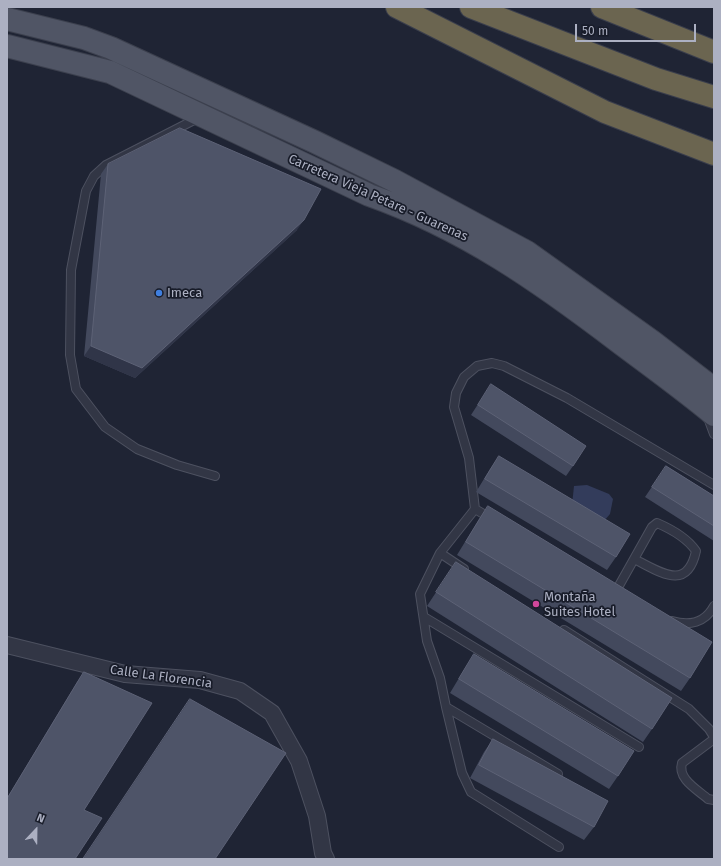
<!DOCTYPE html>
<meta charset="utf-8">
<style>
body{margin:0}
#map{position:relative;width:721px;height:866px;overflow:hidden;background:#1f2434;font-family:"Fira Sans",sans-serif}
canvas{display:block}
.frame{position:absolute;inset:0;border:8px solid #acb0c2;pointer-events:none}
.north{position:absolute;left:16px;top:810px;width:40px;height:40px;-webkit-text-stroke:3px #181c29;paint-order:stroke;rotate:22deg;font-size:11px;font-weight:700;line-height:16px;text-align:center;color:#acb0c2}
.north::after{content:'';display:block;margin:auto;width:14px;height:18px;background:#acb0c2;clip-path:polygon(50% 0,100% 100%,50% 72%,0 100%)}
.scale{position:absolute;left:575px;top:24px;width:121px;height:18px;box-sizing:border-box;border:2px solid #acb0c2;border-top:0;padding-left:5px;font-size:12px;line-height:14px;white-space:nowrap;color:#acb0c2;-webkit-text-stroke:3px #181c29;paint-order:stroke}
</style>
<div id="map">
<canvas width="721" height="866"></canvas>
<div class="frame"></div>
<div class="north">N</div>
<div class="scale">50 m</div>
</div>
<script>
const g = document.querySelector('canvas').getContext('2d');
g.lineJoin = 'round';
function fill(path, color) { g.fillStyle = color; g.fill(path, 'evenodd'); }
function strokePath(path, color, width, dash) { g.strokeStyle = color; g.lineWidth = width; g.lineCap = dash ? 'butt' : 'round'; g.setLineDash(dash || []); g.stroke(path); }
function drawText(font, color, halo, rows, align = 'center') {
  g.font = font + ' "Fira Sans",sans-serif'; g.lineWidth = 3.5; g.setLineDash([]); g.textBaseline = 'middle'; g.strokeStyle = halo; g.fillStyle = color; for (const [text, x, y, turn = 0] of rows) {
    g.save(); g.translate(x, y); g.rotate((+turn || 0) * Math.PI / 180); g.textAlign = isNaN(turn) ? turn : align; if (halo) g.strokeText(text, 0, 0); g.fillText(text, 0, 0); g.restore();
  }
}
fill(new Path2D(`
 M 587,485 L 609,494 L 613,499 L 610,514 L 604,521 L 572,505 L 574,486 Z`), '#333c5b');
const lane = new Path2D(`
 M 198,118 L 106,165 L 94,176 L 86,191 L 71,270 L 70,355 L 76,389 L 105,427 L 137,449 L 177,465 L 215,476
 M 707,415 L 714,434
 M 492,519 L 475,509 L 469,458 L 454,407 L 456,393 L 464,377 L 477,366 L 492,363 L 504,366 L 567,398 L 714,485
 M 440,553 L 420,594 L 427,641 L 440,678 L 446,707 L 558,774
 M 464,569 L 440,553 L 475,509
 M 616,591 L 652,527 L 657,523 C 671,529 687,538 696,551 C 687,593 659,571 634,559
 M 424,617 L 639,747
 M 672,621 C 689,626 705,623 714,606
 M 564,630 L 689,709 L 709,729 L 714,737
 M 446,707 L 462,773 L 471,792 L 559,847
 M 714,739 L 682,763 C 677,779 698,790 708,799 L 714,800`);
const street = new Path2D(`
 M 7,645 L 125,674 L 200,680 L 240,691 L 272,713 L 299,761 L 317,816 L 323,853 L 326,859`);
const primary = new Path2D(`
 M 7,19 L 84,38 L 111,48 L 315,142 L 395,181 L 527,252 L 653,342 L 714,389
 M 7,46 L 110,72 L 369,195 C 465,229 540,282 620,343 C 652,367 684,390 714,415`);
const highway = new Path2D(`
 M 397,7 L 605,112 L 714,154
 M 471,7 L 656,79 L 714,97
 M 602,7 L 714,52`);
strokePath(lane, '#4d5160', 10);
strokePath(street, '#4d5160', 18);
strokePath(primary, '#3c404e', 24);
strokePath(highway, '#3a3e4c', 24);
strokePath(lane, '#323645', 8);
strokePath(street, '#323645', 16);
strokePath(primary, '#505565', 22);
strokePath(highway, '#6b6550', 22);
fill(new Path2D(`
 M 108,164 L 297,230 L 135,378 L 84,356 L 101,174 Z
 M 491,384 L 573,466 L 566,476 L 471,415 Z
 M 499,456 L 616,557 L 607,570 L 476,492 L 490,469 Z
 M 666,466 L 714,496 L 714,541 L 645,497 Z
 M 488,506 L 690,678 L 681,691 L 457,555 L 479,519 Z
 M 456,562 L 652,729 L 643,742 L 427,606 Z
 M 474,654 L 618,776 L 609,789 L 450,693 L 465,668 Z
 M 84,672 L 84,810 L 7,859 L 7,798 L 77,682 Z
 M 493,739 L 594,827 L 584,840 L 470,778 L 484,752 Z`), '#43495d');
fill(new Path2D(`
 M 304,220 L 297,230 L 135,378 L 84,356 L 91,346 Z`), '#303548');
const building = new Path2D(`
 M 180,128 L 321,189 L 304,220 L 142,368 L 91,346 L 108,164 Z
 M 491,384 L 586,446 L 573,466 L 478,405 Z
 M 499,456 L 630,534 L 616,557 L 485,479 Z
 M 666,466 L 714,496 L 714,526 L 652,487 Z
 M 488,506 L 712,642 L 690,678 L 466,542 Z
 M 456,562 L 672,698 L 652,729 L 436,592 Z
 M 474,654 L 634,751 L 618,776 L 459,679 Z
 M 84,672 L 152,703 L 84,810 L 102,818 L 75,859 L 7,859 L 7,799 Z
 M 190,699 L 286,753 L 215,859 L 83,859 Z
 M 493,739 L 608,801 L 594,827 L 479,765 Z`);
fill(building, '#4e5468');
strokePath(building, '#5d6276', 1);
for (const [x, y, r, color] of [
 [159,293,4,"#3f7fe0"],
 [536,604,4,"#d1479c"]
]) { const dot = new Path2D(); dot.arc(x, y, r, 0, 2 * Math.PI); g.fillStyle = color; g.fill(dot); strokePath(dot, '#181c29', 1.5); }
drawText('13px', '#acb0c2', '#181c29', [
 ["Carretera Vieja Petare - Guarenas",378,198,24],
 ["Calle La Florencia",161,677,8]
]);
drawText('13px', '#acb0c2', '#181c29', [
 ["Imeca",167,293],
 ["Montaña",544,597],
 ["Suites Hotel",544,612]
], 'left');
</script>
